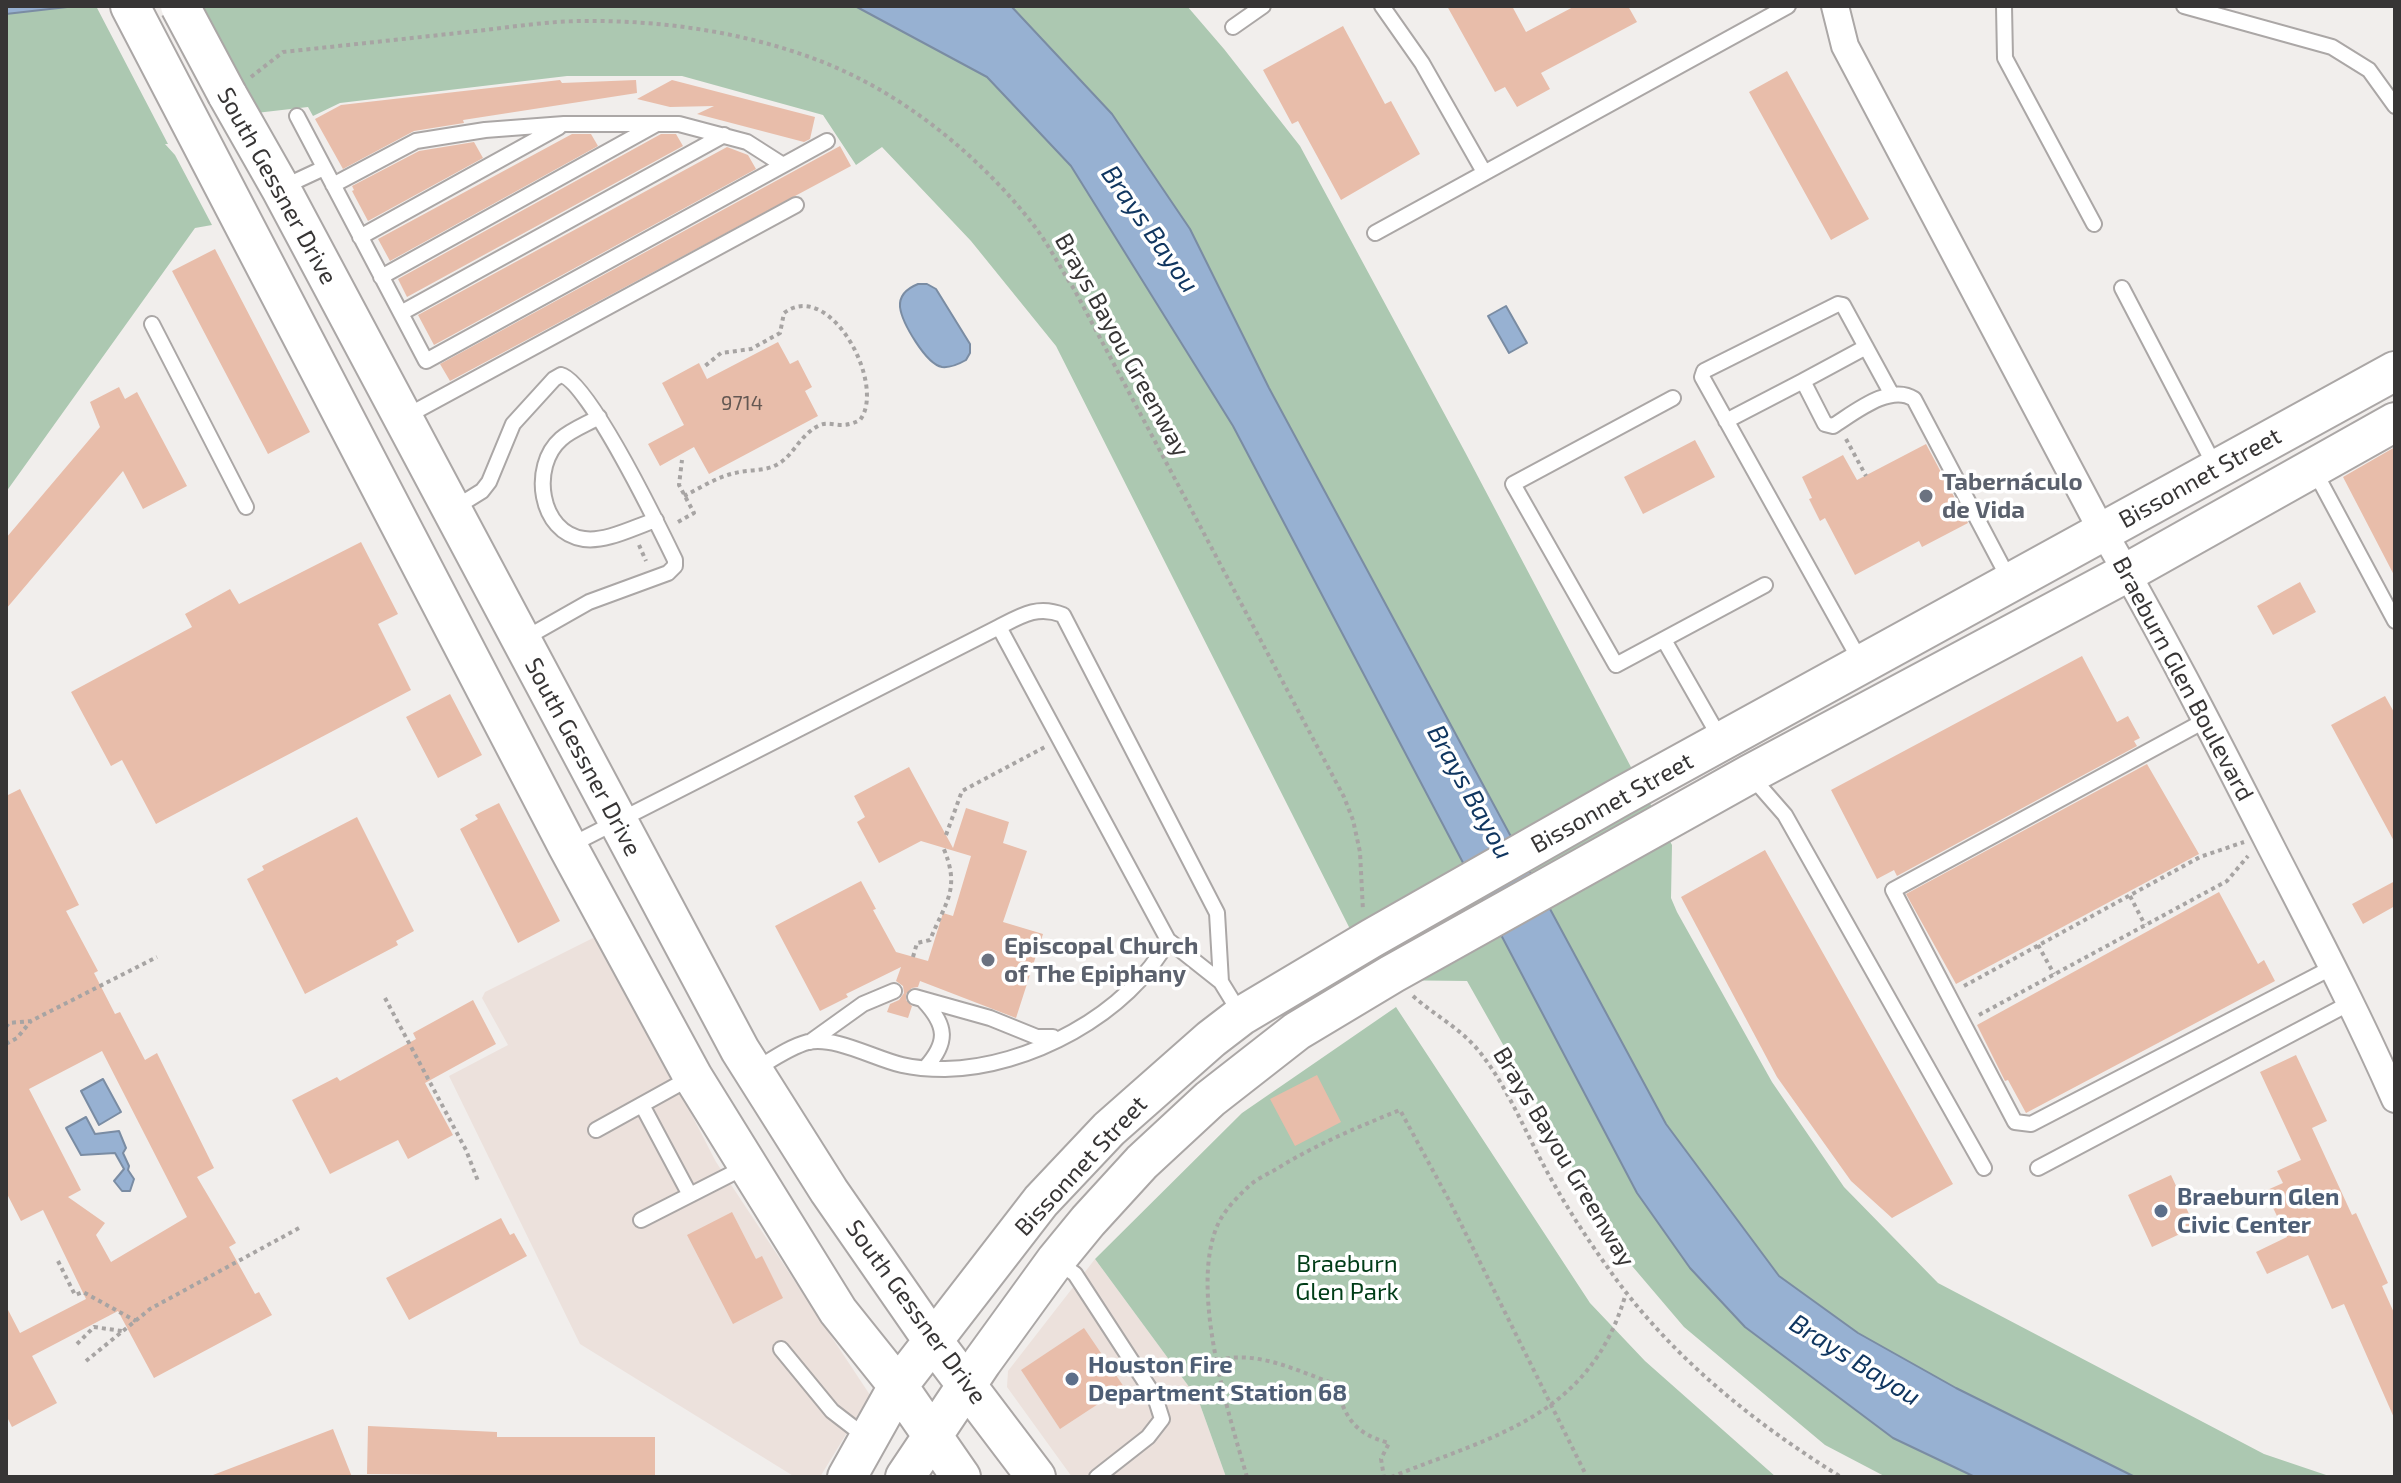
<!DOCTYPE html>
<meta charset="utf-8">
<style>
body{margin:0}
#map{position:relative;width:2401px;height:1483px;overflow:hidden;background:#f1eeec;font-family:"Exo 2",sans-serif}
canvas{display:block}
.frame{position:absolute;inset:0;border:8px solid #373535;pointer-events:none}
</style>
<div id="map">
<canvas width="2401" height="1483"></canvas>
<div class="frame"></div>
</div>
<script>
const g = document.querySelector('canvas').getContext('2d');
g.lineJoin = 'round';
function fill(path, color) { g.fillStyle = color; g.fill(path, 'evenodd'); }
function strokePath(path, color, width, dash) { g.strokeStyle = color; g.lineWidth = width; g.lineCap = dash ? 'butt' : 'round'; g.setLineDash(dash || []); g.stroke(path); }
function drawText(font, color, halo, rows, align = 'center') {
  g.font = font + ' "Exo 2",sans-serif'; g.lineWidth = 7; g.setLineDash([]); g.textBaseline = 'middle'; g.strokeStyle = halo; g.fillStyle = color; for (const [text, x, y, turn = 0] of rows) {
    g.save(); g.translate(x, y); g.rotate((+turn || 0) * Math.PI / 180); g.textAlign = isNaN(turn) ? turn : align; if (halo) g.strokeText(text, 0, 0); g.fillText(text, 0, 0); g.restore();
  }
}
fill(new Path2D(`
 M 599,935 L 716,1162 L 870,1395 L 820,1477 L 795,1477 L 580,1344 L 449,1076 L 508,1045 L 482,998 L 485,992 Z
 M 1095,1259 L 1198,1399 L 1226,1477 L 1072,1477 L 1007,1387 L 1008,1371 Z`), '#ece1dc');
fill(new Path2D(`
 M 6,6 L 96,6 L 168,144 L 165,144 L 175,155 L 212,225 L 195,228 L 6,492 Z
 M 199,6 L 1187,6 L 1224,49 L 1300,146 L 1465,452 L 1672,845 L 1671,898 L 1677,912 L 1772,1082 L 1844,1187 L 1938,1283 L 2264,1454 L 2332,1477 L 1886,1477 L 1825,1445 L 1684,1327 L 1621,1253 L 1467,981 L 1381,980 L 1349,927 L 1056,346 L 971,241 L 882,147 L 856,165 L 823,115 L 682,76 L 567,76 L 340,103 L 313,116 L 308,107 L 256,113 Z
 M 1396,1007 L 1590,1303 L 1645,1361 L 1776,1477 L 1226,1477 L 1198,1399 L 1095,1259 L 1242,1113 Z`), '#acc8b1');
const water = new Path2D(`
 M 6,6 L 76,6 L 6,14 Z
 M 855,6 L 1011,6 L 1112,114 L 1190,229 L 1269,388 L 1666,1124 L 1779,1276 L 1858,1333 L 1956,1388 L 2135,1477 L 1975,1477 L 1893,1438 L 1745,1327 L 1690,1268 L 1637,1193 L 1233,426 L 1071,166 L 987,77 Z
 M 918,284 L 927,284 L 936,289 L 970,344 L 970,353 L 966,360 C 959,364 951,368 942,367 C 926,364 902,323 900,307 C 899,295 908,288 918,284 Z
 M 1506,306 L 1527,343 L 1509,353 L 1488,316 Z
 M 103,1079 L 121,1112 L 99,1125 L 81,1091 Z
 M 86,1117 L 95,1134 L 119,1131 L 126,1148 L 123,1153 L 129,1166 L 128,1170 L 134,1179 L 130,1191 L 122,1191 L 114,1181 L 124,1169 L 115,1153 L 81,1155 L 66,1128 Z`);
fill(water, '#97b1d2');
strokePath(water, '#7a8ca3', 2);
fill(new Path2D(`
 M 1447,6 L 1512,6 L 1526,32 L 1575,6 L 1628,6 L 1637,22 L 1541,73 L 1550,89 L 1517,107 L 1505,87 L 1495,92 Z
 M 1343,26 L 1385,104 L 1391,101 L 1420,154 L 1341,200 L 1298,121 L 1292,124 L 1263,70 Z
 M 1787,71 L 1869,219 L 1831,240 L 1749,92 Z
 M 560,80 L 562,83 L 636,80 L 637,93 L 463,120 L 464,123 L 414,131 L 343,169 L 315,119 L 341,105 Z
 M 672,80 L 815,117 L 810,139 L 804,142 L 697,114 L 714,106 L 670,107 L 637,99 Z
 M 572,134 L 591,134 L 598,146 L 390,261 L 378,239 Z
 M 661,134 L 676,134 L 683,146 L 407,297 L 398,279 Z
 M 474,142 L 483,158 L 368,221 L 352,191 L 354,190 L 352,186 L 419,151 Z
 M 840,146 L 851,166 L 450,381 L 440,364 Z
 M 727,147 L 748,155 L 756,169 L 434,345 L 418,315 Z
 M 215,249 L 310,432 L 268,454 L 172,271 Z
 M 778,342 L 790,364 L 798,360 L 812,387 L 805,391 L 818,416 L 709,474 L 694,447 L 660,466 L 648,444 L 684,425 L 662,383 L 699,363 L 707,379 Z
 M 119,387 L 125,399 L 137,392 L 187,486 L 143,509 L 123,471 L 6,609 L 6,538 L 100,427 L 90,402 Z
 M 1695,440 L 1715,477 L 1643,514 L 1624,477 Z
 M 1926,444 L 1968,523 L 1922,547 L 1919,541 L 1855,575 L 1825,518 L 1820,521 L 1809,499 L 1812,498 L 1802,477 L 1843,455 L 1857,480 Z
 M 2395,447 L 2395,577 L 2343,477 Z
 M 361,542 L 398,614 L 378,624 L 411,690 L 156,824 L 122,760 L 111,766 L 71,692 L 192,627 L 185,614 L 230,589 L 239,604 Z
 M 2300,582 L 2316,612 L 2273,635 L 2257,606 Z
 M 2082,656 L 2117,722 L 2128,716 L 2140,738 L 2134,741 L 2137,746 L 1897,876 L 1894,870 L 1877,879 L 1831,790 Z
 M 450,694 L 482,755 L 438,778 L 406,717 Z
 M 2385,696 L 2395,714 L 2395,843 L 2331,725 Z
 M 2147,764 L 2199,854 L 1956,984 L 1906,894 Z
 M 909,767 L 953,848 L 966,808 L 1009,822 L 1003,843 L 1027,851 L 1003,922 L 1043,934 L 1016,1018 L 920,981 L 918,987 L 912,988 L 906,994 L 906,1000 L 912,1006 L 908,1018 L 887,1012 L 890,1004 L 899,1000 L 904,993 L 903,986 L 896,981 L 901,967 L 846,994 L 848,997 L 820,1011 L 775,926 L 861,881 L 876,909 L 873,910 L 896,952 L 928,961 L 943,913 L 953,916 L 971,856 L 921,841 L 879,863 L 857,822 L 865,817 L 854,796 Z
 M 20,789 L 79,905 L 66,911 L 98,971 L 94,973 L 115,1014 L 120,1012 L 145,1060 L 157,1053 L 214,1168 L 197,1177 L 236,1243 L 229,1247 L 255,1294 L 259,1292 L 272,1315 L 154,1378 L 118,1311 L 32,1356 L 57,1403 L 12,1427 L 6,1415 L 6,1306 L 20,1333 L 86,1299 L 43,1210 L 21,1221 L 6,1192 L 6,796 ZM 102,1051 L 187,1217 L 111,1262 L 96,1235 L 105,1223 L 68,1197 L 81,1190 L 29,1089 Z
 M 499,803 L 560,921 L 518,943 L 460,829 L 478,819 L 475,815 Z
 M 357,817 L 414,931 L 396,941 L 398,945 L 305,994 L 247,879 L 264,870 L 262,866 Z
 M 1765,850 L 1953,1184 L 1892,1218 L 1851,1181 L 1777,1077 L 1681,897 Z
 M 2395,881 L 2395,906 L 2363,924 L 2352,904 Z
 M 2219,892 L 2258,964 L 2264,960 L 2275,981 L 2026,1113 L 2008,1080 L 2005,1081 L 1977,1025 Z
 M 473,1000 L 496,1044 L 425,1083 L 453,1135 L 408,1159 L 398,1140 L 330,1174 L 292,1100 L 337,1077 L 340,1081 L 416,1039 L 413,1033 Z
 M 2296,1055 L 2327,1121 L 2312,1128 L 2352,1215 L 2356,1213 L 2388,1283 L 2382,1286 L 2395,1315 L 2395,1420 L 2344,1304 L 2332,1309 L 2308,1255 L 2267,1274 L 2256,1252 L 2287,1237 L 2265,1191 L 2283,1183 L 2277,1171 L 2301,1160 L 2260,1072 Z
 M 1317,1075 L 1341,1122 L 1295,1146 L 1270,1099 Z
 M 2171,1175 L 2195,1227 L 2152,1247 L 2128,1195 Z
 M 732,1212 L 756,1259 L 762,1256 L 783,1298 L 733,1324 L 687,1235 Z
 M 501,1218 L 510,1235 L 514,1233 L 527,1256 L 409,1320 L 386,1278 Z
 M 1084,1328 L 1124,1387 L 1060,1429 L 1021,1370 Z
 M 368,1426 L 497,1432 L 497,1437 L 655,1437 L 655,1477 L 367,1474 Z
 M 333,1429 L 352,1477 L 214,1477 L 213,1475 Z`), '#e8bdaa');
const service = new Path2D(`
 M 1382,6 L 1422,63 L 1484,172
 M 2004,6 L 2005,58 L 2094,224
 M 2184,6 L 2332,47 L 2369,70 L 2395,106
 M 1233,27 L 1263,6
 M 297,116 L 426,361 L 827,141
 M 333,185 L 416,141 L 485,130 L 564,124 L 679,124 L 747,142 L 783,165
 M 281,188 L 324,168
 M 1375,233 L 1788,6
 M 360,237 L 559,127
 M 381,277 L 657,124
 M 2122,288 L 2216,468
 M 401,313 L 724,135
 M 152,324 L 246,507
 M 1803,381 L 1866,347
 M 1673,398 L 1513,484 L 1616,665 L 1765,585
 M 599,417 C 587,424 571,430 561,439 C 530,466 539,533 584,539 C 607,542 634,527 656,520
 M 403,418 L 796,205
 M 1726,421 L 1803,381 L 1825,424 L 1833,426 C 1854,413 1890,383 1914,399 L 2010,581
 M 2314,470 L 2395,621
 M 453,509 L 482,491 L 489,482 L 513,424 L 554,379 L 561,375 C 588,380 660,529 675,560 L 675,566 L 668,573 L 589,602 L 522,640
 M 999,627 C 1022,615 1038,605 1063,615 L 1217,913 L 1221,982
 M 1664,640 L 1716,731 L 1724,737
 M 1862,664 L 1702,377 L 1704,371 L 1838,304 L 1843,305 L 1891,393
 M 2206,720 L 1893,890 L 2015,1122 L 2031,1124 L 2333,967
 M 1750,775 L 1785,815 L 1984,1168
 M 569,846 L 999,627 L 1168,940 L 1221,982 L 1240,1013
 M 915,997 L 990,1018 L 1037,1037 L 1053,1037
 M 924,1001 C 947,1026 948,1042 926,1067
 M 810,1042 L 863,1004 L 894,991
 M 753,1071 C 770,1061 789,1047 808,1042 C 836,1036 875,1059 902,1065 C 915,1068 931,1069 945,1069 C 1027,1068 1130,1014 1168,940
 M 642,1105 L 690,1195
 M 596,1130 L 690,1078
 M 2038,1168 L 2350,1003
 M 641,1220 L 747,1166
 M 1056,1261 L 1075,1274 L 1155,1397 L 1162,1419 L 1148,1437 L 1097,1477
 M 781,1349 L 832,1411 L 867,1438`);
const minor = new Path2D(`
 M 1835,6 L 1845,46 L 2094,516 C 2157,623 2213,733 2269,843 C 2312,927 2357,1012 2395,1099`);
const secondary = new Path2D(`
 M 130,6 L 568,847 L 693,1077 L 838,1311 L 898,1386 L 961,1477
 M 227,94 L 281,189 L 740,1050 L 829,1191 L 933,1341 L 1036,1477
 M 847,1477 L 898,1386 L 1041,1201 L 1109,1129 L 1211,1039 L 1241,1016 L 1372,938 L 1620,797 L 2395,371
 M 905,1477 L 982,1362 L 1056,1260 L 1088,1221 L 1142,1162 L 1210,1099 L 1297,1031 L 1392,974 L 1750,774 L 2128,572 L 2395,422`);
strokePath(service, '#aba7a6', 18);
strokePath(minor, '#aba7a6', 30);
strokePath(secondary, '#aba7a6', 42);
strokePath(new Path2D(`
 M 251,77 L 283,52 C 348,45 412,38 476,31 C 512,27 549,21 585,21 C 672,20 771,36 850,74 C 919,107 985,163 1032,223 C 1048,243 1060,268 1074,289 L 1344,797 L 1353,820 L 1360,852 L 1363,911
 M 1846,439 L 1866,476
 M 684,496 C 700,488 717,477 735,473 C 749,469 765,472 778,464 C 794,455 799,436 818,426 C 831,419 839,431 860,420 C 887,385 830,278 784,313 L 780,333 L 751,349 L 721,353 L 705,366
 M 678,522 L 694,513 L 679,485 L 682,460
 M 639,545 L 646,561
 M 946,835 L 962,791 L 1045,747
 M 2130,896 L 2145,925
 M 2038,945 L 2054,974
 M 913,957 L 917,943 L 930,940 C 946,901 961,889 943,847
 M 1964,986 L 2200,857 L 2244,842
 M 1413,996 C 1434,1015 1460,1028 1478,1050 C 1506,1084 1523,1127 1544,1166 C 1562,1200 1585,1236 1608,1268 C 1669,1355 1751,1421 1841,1477
 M 385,998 L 466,1150 L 478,1181
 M 1979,1015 L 2227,881 L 2248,856
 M 6,1027 L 9,1023 L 31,1021 L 157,957
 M 6,1044 L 17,1038 L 31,1021
 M 58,1261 L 75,1295 L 83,1292 L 136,1321
 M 77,1344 L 94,1327 L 122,1331
 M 1218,1360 C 1258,1350 1297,1371 1335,1384 C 1346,1418 1353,1433 1389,1443 L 1381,1459 L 1384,1477
 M 86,1361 L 150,1309 L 301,1227
 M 1247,1477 C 1228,1412 1187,1283 1220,1220 C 1227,1208 1238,1196 1248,1187 C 1256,1179 1268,1174 1278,1168 C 1317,1144 1358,1127 1400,1110 L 1450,1202 L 1587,1477
 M 1391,1477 C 1496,1435 1591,1416 1626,1293`), '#a7a4a3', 4, [4, 4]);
strokePath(service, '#fff', 14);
strokePath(minor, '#fff', 26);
strokePath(secondary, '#fff', 38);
const secondaryBridge = new Path2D(`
 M 180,6 L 227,94`);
strokePath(secondaryBridge, '#aba7a6', 42, []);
strokePath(secondaryBridge, '#fff', 38);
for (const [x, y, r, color] of [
 [1926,496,8,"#6b7280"],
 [988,960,8,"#6b7280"],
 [2161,1211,8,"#5c6f8a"],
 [1072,1379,8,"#5c6f8a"]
]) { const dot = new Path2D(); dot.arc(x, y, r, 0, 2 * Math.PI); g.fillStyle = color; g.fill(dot); strokePath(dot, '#fff', 3); }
drawText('20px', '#635752', null, [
 ["9714",742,403]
]);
drawText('24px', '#373535', '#fff', [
 ["South Gessner Drive",277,186,61],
 ["Brays Bayou Greenway",1122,345,61],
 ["Bissonnet Street",2200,478,-29],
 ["Braeburn Glen Boulevard",2183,679,62],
 ["South Gessner Drive",583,757,62],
 ["Bissonnet Street",1612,803,-29],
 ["Brays Bayou Greenway",1564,1157,59],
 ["Bissonnet Street",1081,1166,-47],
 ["South Gessner Drive",916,1312,54]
]);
drawText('bold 24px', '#5b616d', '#fff', [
 ["Tabernáculo",1942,482],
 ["de Vida",1942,510],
 ["Episcopal Church",1004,946],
 ["of The Epiphany",1004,974]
], 'left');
drawText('bold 24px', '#4e5e75', '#fff', [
 ["Braeburn Glen",2177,1197],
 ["Civic Center",2177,1225],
 ["Houston Fire",1088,1365],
 ["Department Station 68",1088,1393]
], 'left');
drawText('24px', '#003c17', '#fff', [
 ["Braeburn",1347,1264],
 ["Glen Park",1347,1292]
]);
drawText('italic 26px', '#103660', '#fff', [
 ["Brays Bayou",1150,229,55],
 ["Brays Bayou",1470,792,61],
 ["Brays Bayou",1855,1360,32]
]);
</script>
